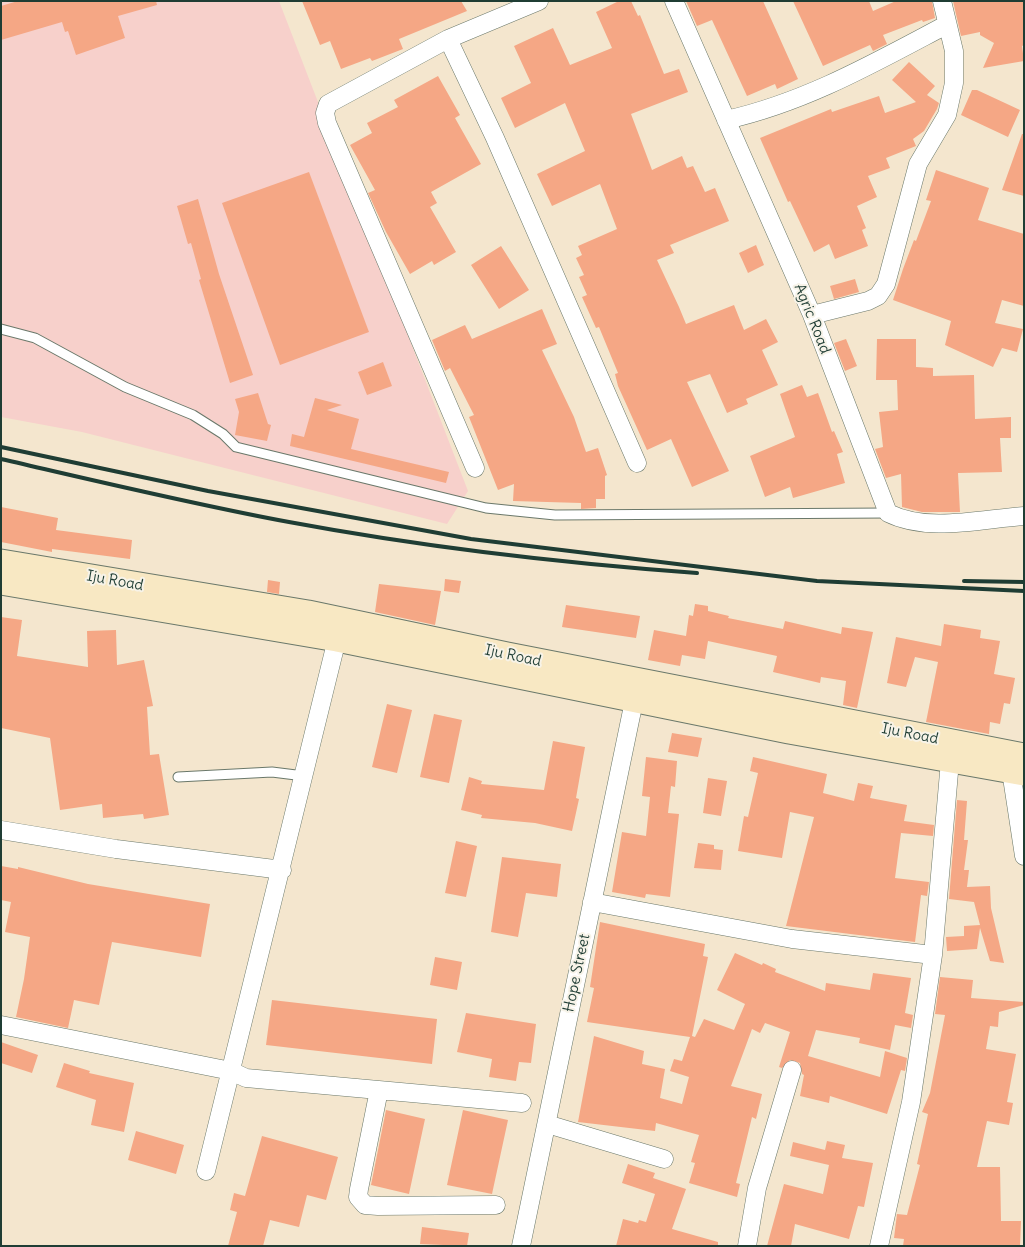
<!DOCTYPE html>
<style>
body{margin:0}
#map{position:relative;width:1025px;height:1247px;overflow:hidden;background:#f4e6ce;font-family:Delius,sans-serif}
canvas{display:block}
.frame{position:absolute;inset:0;border:2px solid #1f3d34;pointer-events:none}
</style>
<div id="map">
<canvas width="1025" height="1247"></canvas>
<div class="frame"></div>
</div>
<script>
const g = document.querySelector('canvas').getContext('2d');
g.lineJoin = 'round';
function fill(path, color) { g.fillStyle = color; g.fill(path, 'evenodd'); }
function strokePath(path, color, width, dash) { g.strokeStyle = color; g.lineWidth = width; g.lineCap = dash ? 'butt' : 'round'; g.setLineDash(dash || []); g.stroke(path); }
function drawText(font, color, halo, rows, align = 'center') {
  g.font = font + ' Delius,sans-serif'; g.lineWidth = 4; g.setLineDash([]); g.textBaseline = 'middle'; g.strokeStyle = halo; g.fillStyle = color; for (const [text, x, y, turn = 0] of rows) {
    g.save(); g.translate(x, y); g.rotate((+turn || 0) * Math.PI / 180); g.textAlign = isNaN(turn) ? turn : align; if (halo) g.strokeText(text, 0, 0); g.fillText(text, 0, 0); g.restore();
  }
}
fill(new Path2D(`
 M 1,1 L 279,1 L 468,491 L 447,524 L 82,432 L 1,417 Z`), '#f7d0cb');
fill(new Path2D(`
 M 18,1 L 156,1 L 157,5 L 118,16 L 125,38 L 76,55 L 68,31 L 65,32 L 62,22 L 1,40 L 1,6 Z
 M 302,1 L 461,1 L 467,11 L 399,39 L 403,49 L 372,61 L 370,58 L 341,69 L 330,41 L 320,45 Z
 M 619,1 L 631,1 L 638,16 L 640,15 L 664,74 L 679,69 L 688,92 L 631,114 L 652,170 L 682,156 L 687,168 L 693,166 L 705,192 L 715,188 L 729,221 L 670,245 L 674,253 L 657,260 L 679,307 L 686,324 L 734,305 L 744,330 L 766,319 L 778,342 L 762,350 L 778,385 L 746,399 L 748,404 L 727,413 L 710,374 L 687,382 L 729,471 L 692,487 L 671,439 L 647,450 L 618,386 L 615,374 L 618,373 L 599,327 L 596,328 L 582,297 L 587,295 L 579,277 L 584,275 L 576,258 L 582,255 L 578,246 L 617,229 L 600,184 L 552,206 L 537,174 L 585,151 L 565,103 L 515,128 L 501,98 L 531,83 L 514,46 L 553,28 L 570,65 L 612,48 L 596,12 Z
 M 686,1 L 763,1 L 798,79 L 777,89 L 775,84 L 747,96 L 712,20 L 697,26 Z
 M 793,1 L 869,1 L 873,11 L 896,1 L 932,1 L 935,18 L 923,22 L 922,20 L 883,35 L 887,44 L 873,51 L 870,45 L 823,66 Z
 M 953,1 L 1024,1 L 1024,45 L 1022,46 L 1024,61 L 983,68 L 994,43 L 980,35 L 980,32 L 961,36 Z
 M 909,62 L 935,86 L 927,95 L 939,103 L 937,109 L 924,131 L 913,139 L 916,146 L 886,158 L 890,168 L 868,176 L 877,197 L 857,206 L 866,228 L 862,230 L 868,246 L 835,259 L 829,244 L 814,252 L 790,201 L 788,202 L 760,138 L 831,109 L 832,112 L 879,96 L 885,113 L 916,102 L 892,80 Z
 M 438,76 L 460,115 L 455,118 L 481,164 L 431,192 L 437,203 L 430,207 L 456,252 L 434,265 L 432,261 L 410,274 L 386,232 L 368,193 L 375,190 L 350,145 L 372,133 L 367,123 L 398,107 L 394,100 Z
 M 972,90 L 977,90 L 1020,110 L 1008,137 L 961,115 Z
 M 1022,134 L 1024,134 L 1024,196 L 1002,190 Z
 M 936,170 L 989,188 L 978,220 L 1024,234 L 1024,306 L 1002,300 L 995,323 L 1023,329 L 1017,352 L 1002,348 L 993,367 L 945,345 L 951,321 L 893,300 L 903,269 L 914,240 L 916,241 L 931,201 L 926,200 Z
 M 309,172 L 369,332 L 280,365 L 222,203 Z
 M 198,199 L 219,274 L 253,375 L 230,383 L 199,280 L 201,279 L 191,243 L 188,244 L 177,206 Z
 M 756,245 L 764,265 L 748,273 L 739,253 Z
 M 501,246 L 529,290 L 499,309 L 471,265 Z
 M 855,279 L 859,292 L 834,299 L 830,286 Z
 M 542,309 L 557,344 L 542,350 L 574,417 L 586,452 L 598,448 L 607,475 L 605,476 L 605,499 L 596,499 L 596,508 L 581,509 L 581,503 L 513,501 L 514,484 L 498,490 L 469,417 L 474,415 L 450,368 L 445,371 L 432,340 L 465,325 L 472,339 Z
 M 846,339 L 857,366 L 845,371 L 834,343 Z
 M 877,339 L 916,339 L 916,367 L 933,368 L 933,376 L 974,375 L 975,419 L 1011,417 L 1011,438 L 1000,438 L 1002,472 L 958,473 L 960,512 L 922,512 L 902,507 L 901,474 L 886,478 L 875,449 L 883,447 L 879,412 L 898,410 L 897,380 L 876,380 Z
 M 383,362 L 392,386 L 367,395 L 358,372 Z
 M 802,385 L 807,397 L 818,393 L 832,432 L 834,431 L 843,452 L 837,454 L 845,483 L 793,498 L 790,487 L 765,497 L 750,456 L 795,437 L 780,394 Z
 M 258,393 L 268,424 L 271,425 L 267,441 L 235,435 L 239,412 L 235,399 Z
 M 315,398 L 342,405 L 327,410 L 359,419 L 351,449 L 449,472 L 446,483 L 290,446 L 292,434 L 304,437 Z
 M 1,507 L 58,518 L 56,530 L 132,540 L 130,559 L 52,549 L 52,552 L 1,542 Z
 M 445,579 L 461,581 L 459,593 L 444,591 Z
 M 268,580 L 280,582 L 279,594 L 267,592 Z
 M 379,584 L 441,591 L 435,625 L 375,612 Z
 M 695,604 L 708,606 L 708,611 L 729,616 L 728,618 L 783,629 L 785,621 L 841,634 L 842,627 L 873,632 L 857,708 L 843,705 L 846,681 L 821,677 L 820,683 L 773,672 L 777,656 L 708,641 L 705,659 L 682,655 L 680,666 L 648,660 L 654,630 L 686,636 L 689,615 L 693,616 Z
 M 566,605 L 640,616 L 636,638 L 562,627 Z
 M 1,617 L 22,620 L 17,656 L 88,667 L 87,631 L 116,630 L 117,665 L 144,660 L 153,706 L 147,707 L 150,755 L 159,754 L 169,815 L 144,819 L 143,814 L 103,818 L 102,804 L 60,810 L 50,738 L 1,728 Z
 M 944,624 L 981,630 L 980,638 L 1000,641 L 994,674 L 1015,678 L 1010,704 L 1004,703 L 1000,724 L 990,722 L 989,734 L 926,722 L 938,662 L 915,657 L 906,687 L 887,683 L 896,637 L 941,646 Z
 M 387,704 L 412,710 L 397,773 L 372,767 Z
 M 434,714 L 462,720 L 449,783 L 420,777 Z
 M 672,733 L 702,738 L 698,757 L 668,752 Z
 M 553,741 L 585,747 L 576,798 L 579,799 L 572,831 L 535,823 L 481,818 L 482,815 L 461,810 L 469,777 L 482,781 L 481,784 L 544,790 Z
 M 646,757 L 677,761 L 675,787 L 671,786 L 668,813 L 679,814 L 670,897 L 646,894 L 645,898 L 612,892 L 622,832 L 646,836 L 650,797 L 642,796 Z
 M 753,757 L 827,774 L 823,793 L 854,801 L 858,783 L 873,786 L 870,798 L 907,805 L 904,821 L 934,825 L 933,836 L 901,833 L 895,878 L 929,882 L 927,896 L 921,895 L 915,942 L 786,926 L 814,817 L 790,812 L 782,858 L 738,851 L 744,816 L 748,817 L 758,773 L 750,771 Z
 M 708,778 L 727,781 L 721,816 L 703,813 Z
 M 957,800 L 967,801 L 964,840 L 968,840 L 964,870 L 969,870 L 967,887 L 990,886 L 991,908 L 1004,963 L 990,961 L 980,928 L 977,949 L 947,951 L 946,937 L 964,936 L 964,926 L 980,925 L 974,902 L 949,899 Z
 M 456,841 L 477,846 L 466,897 L 445,893 Z
 M 698,843 L 714,845 L 714,849 L 723,850 L 721,870 L 694,868 Z
 M 502,857 L 561,864 L 557,897 L 526,893 L 518,937 L 491,932 Z
 M 1,866 L 18,869 L 18,867 L 88,884 L 210,904 L 201,957 L 112,942 L 99,1005 L 74,1000 L 68,1028 L 16,1017 L 24,979 L 30,937 L 5,932 L 11,902 L 1,900 Z
 M 600,922 L 705,944 L 703,956 L 708,957 L 692,1036 L 695,1037 L 704,1019 L 734,1030 L 745,1004 L 717,990 L 735,953 L 762,965 L 763,963 L 776,969 L 775,972 L 825,991 L 826,983 L 870,990 L 873,973 L 911,978 L 905,1013 L 913,1015 L 911,1028 L 895,1025 L 890,1050 L 859,1043 L 860,1038 L 816,1030 L 808,1056 L 880,1077 L 885,1051 L 907,1058 L 905,1071 L 901,1070 L 887,1114 L 830,1096 L 829,1103 L 800,1096 L 804,1075 L 802,1074 L 800,1063 L 790,1060 L 782,1068 L 779,1067 L 790,1032 L 765,1023 L 760,1033 L 752,1029 L 731,1086 L 762,1094 L 756,1119 L 752,1117 L 736,1183 L 740,1184 L 737,1197 L 689,1183 L 695,1163 L 691,1162 L 699,1135 L 656,1123 L 655,1131 L 578,1122 L 594,1036 L 644,1051 L 642,1064 L 665,1069 L 660,1098 L 682,1104 L 689,1077 L 670,1071 L 674,1059 L 682,1061 L 690,1037 L 587,1022 L 594,988 L 590,987 Z
 M 435,957 L 462,962 L 457,990 L 430,985 Z
 M 940,977 L 973,980 L 971,998 L 1024,1002 L 1024,1005 L 999,1012 L 998,1027 L 990,1026 L 986,1049 L 1016,1054 L 1007,1102 L 1013,1103 L 1009,1125 L 987,1121 L 977,1167 L 1000,1167 L 1001,1221 L 1021,1221 L 1020,1246 L 903,1246 L 904,1239 L 894,1238 L 897,1214 L 907,1215 L 920,1165 L 917,1164 L 928,1114 L 922,1112 L 930,1093 L 945,1015 L 935,1014 Z
 M 272,1000 L 437,1019 L 432,1064 L 266,1045 Z
 M 466,1013 L 536,1024 L 531,1063 L 519,1062 L 516,1081 L 489,1077 L 492,1059 L 457,1052 Z
 M 1,1042 L 38,1055 L 32,1073 L 1,1063 Z
 M 64,1063 L 90,1071 L 89,1073 L 134,1083 L 124,1132 L 91,1125 L 96,1100 L 56,1087 Z
 M 386,1110 L 425,1119 L 409,1194 L 371,1185 Z
 M 463,1110 L 508,1120 L 492,1194 L 447,1185 Z
 M 136,1131 L 184,1145 L 176,1174 L 128,1160 Z
 M 262,1136 L 338,1157 L 326,1200 L 307,1195 L 299,1227 L 270,1220 L 263,1246 L 228,1246 L 237,1212 L 230,1210 L 234,1193 L 245,1196 Z
 M 827,1141 L 845,1145 L 842,1158 L 873,1163 L 864,1207 L 858,1206 L 849,1239 L 795,1224 L 791,1246 L 767,1246 L 784,1184 L 823,1194 L 829,1165 L 790,1156 L 793,1142 L 825,1150 Z
 M 628,1164 L 655,1173 L 653,1178 L 686,1189 L 672,1229 L 718,1242 L 718,1246 L 616,1246 L 623,1219 L 638,1223 L 639,1220 L 646,1222 L 655,1194 L 622,1183 Z
 M 422,1227 L 469,1233 L 467,1246 L 420,1244 Z`), '#f5a785');
const service = new Path2D(`
 M 1,329 L 35,338 L 125,387 L 193,415 L 223,434 L 236,447 L 486,508 L 555,515 L 888,513
 M 178,777 L 272,772 L 304,776`);
const minor = new Path2D(`
 M 674,1 L 812,315 L 888,513 C 928,533 981,519 1024,516
 M 448,39 L 495,138 L 637,463
 M 726,120 C 806,102 874,63 946,25
 M 812,315 L 868,301 L 878,296 L 886,284 L 918,164 L 947,115 L 954,83 L 954,51 L 942,1
 M 475,468 L 327,123 L 325,113 L 328,104 L 448,39 L 539,1
 M 1011,771 L 1024,856
 M 1,830 L 116,849 L 282,870
 M 592,902 L 792,939 L 933,955
 M 1,1025 L 231,1071 L 246,1078 L 522,1103
 M 379,1090 L 359,1189 L 358,1197 L 365,1205 L 378,1206 L 496,1205
 M 547,1124 L 664,1159
 M 206,1171 L 337,639
 M 521,1246 L 634,701
 M 747,1246 L 757,1188 L 792,1070
 M 879,1246 L 911,1102 L 933,955 L 950,761`);
const secondary = new Path2D(`
 M 1,562 L 308,613 L 507,655 L 1024,756
 M 1,582 L 337,639 L 789,731 L 1024,773`);
strokePath(service, '#6a786a', 11);
strokePath(minor, '#6a786a', 19);
strokePath(secondary, '#6a786a', 27);
strokePath(service, '#fff', 9);
strokePath(minor, '#fff', 18);
strokePath(secondary, '#f8e8c3', 25);
strokePath(new Path2D(`
 M 1,447 L 208,491 L 471,539 L 817,581 L 1024,591
 M 1,459 C 97,481 192,504 289,522 C 423,547 560,563 697,573
 M 964,581 L 1024,582`), '#1f3d34', 4);
drawText('15px', '#1f3d34', '#f7f3e8', [
 ["Agric Road",812,319,68],
 ["Iju Road",115,581,10],
 ["Iju Road",513,656,12],
 ["Iju Road",910,734,11],
 ["Hope Street",577,973,-78]
]);
</script>
